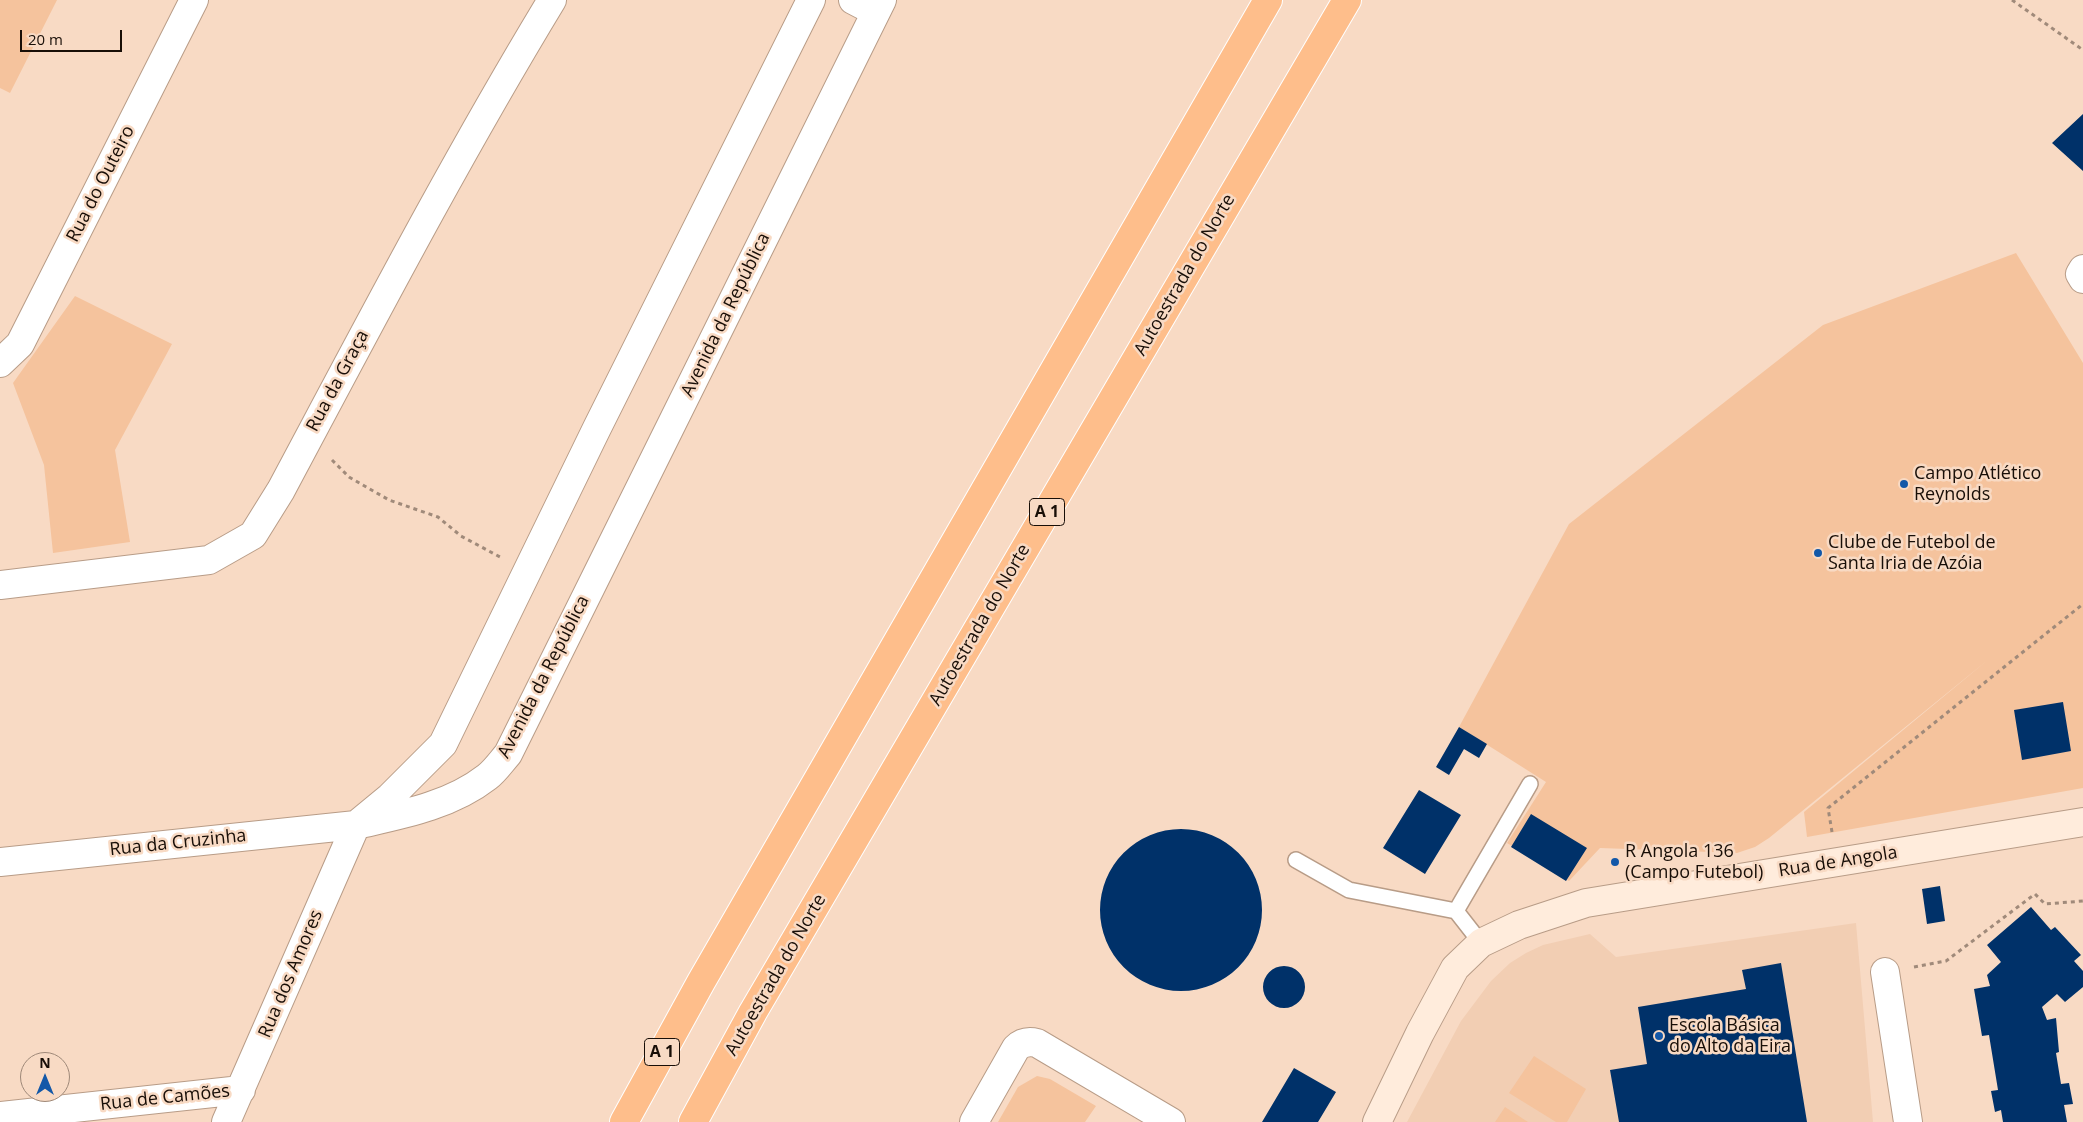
<!DOCTYPE html>
<meta charset="utf-8">
<style>
body{margin:0}
#map{position:relative;width:2083px;height:1122px;overflow:hidden;background:#f8dac4;font-family:"Open Sans",sans-serif}
canvas{display:block}
.north{position:absolute;left:20px;top:1052px;width:50px;height:50px;box-sizing:border-box;background:#f8dac4;border:1px solid #9e8878;border-radius:50%;rotate:0deg;font-size:14px;font-weight:700;line-height:20px;text-align:center;color:#180e07}
.north::after{content:'';display:block;margin:auto;width:18px;height:22px;background:#1358a8;clip-path:polygon(50% 0,100% 100%,50% 72%,0 100%)}
.scale{position:absolute;left:20px;top:30px;width:102px;height:22px;box-sizing:border-box;border:2px solid #180e07;border-top:0;padding-left:6px;font-size:15px;line-height:18px;white-space:nowrap;color:#180e07;-webkit-text-stroke:4px #f8dac4;paint-order:stroke}
</style>
<div id="map">
<canvas width="2083" height="1122"></canvas>
<div class="north">N</div>
<div class="scale">20 m</div>
</div>
<script>
const g = document.querySelector('canvas').getContext('2d');
g.lineJoin = 'round';
function fill(path, color) { g.fillStyle = color; g.fill(path, 'evenodd'); }
function strokePath(path, color, width, dash) { g.strokeStyle = color; g.lineWidth = width; g.lineCap = dash ? 'butt' : 'round'; g.setLineDash(dash || []); g.stroke(path); }
function drawText(font, color, halo, rows, align = 'center') {
  g.font = font + ' "Open Sans",sans-serif'; g.lineWidth = 5; g.setLineDash([]); g.textBaseline = 'middle'; g.strokeStyle = halo; g.fillStyle = color; for (const [text, x, y, turn = 0] of rows) {
    g.save(); g.translate(x, y); g.rotate((+turn || 0) * Math.PI / 180); g.textAlign = isNaN(turn) ? turn : align; if (halo) g.strokeText(text, 0, 0); g.fillText(text, 0, 0); g.restore();
  }
}
fill(new Path2D(`
 M 1856,923 L 1873,1122 L 1407,1122 L 1461,1021 L 1491,981 L 1510,963 L 1526,953 L 1543,945 L 1590,934 L 1616,957 Z`), '#f2ceb3');
fill(new Path2D(`
 M 0,0 L 57,0 L 10,93 L 0,88 Z
 M 2016,253 L 2083,363 L 2083,788 L 1807,837 L 1804,812 L 1989,659 L 1769,838 L 1755,847 L 1737,853 L 1600,848 L 1569,881 L 1507,843 L 1546,782 L 1459,727 L 1569,524 L 1823,325 Z
 M 75,296 L 172,344 L 115,450 L 130,542 L 53,553 L 44,465 L 13,383 Z
 M 1534,1056 L 1586,1089 L 1567,1122 L 1556,1122 L 1509,1093 Z
 M 1037,1076 L 1050,1079 L 1096,1106 L 1085,1122 L 998,1122 L 1018,1087 Z
 M 1505,1107 L 1528,1122 L 1495,1122 Z`), '#f5c39d');
fill(new Path2D(`
 M 2083,114 L 2083,171 L 2052,143 Z
 M 2063,702 L 2071,751 L 2022,760 L 2014,710 Z
 M 1459,727 L 1487,744 L 1479,758 L 1464,749 L 1449,775 L 1436,767 Z
 M 1419,790 L 1461,815 L 1425,874 L 1383,848 Z
 M 1531,814 L 1587,848 L 1566,881 L 1511,847 Z
 M1100 910a81 81 0 1 1 162 0a81 81 0 1 1-162 0Z
 M 1940,886 L 1945,921 L 1927,924 L 1922,889 Z
 M 2031,907 L 2051,930 L 2055,927 L 2081,955 L 2074,961 L 2083,971 L 2083,987 L 2065,1002 L 2057,994 L 2042,1007 L 2047,1020 L 2056,1018 L 2059,1052 L 2056,1053 L 2061,1084 L 2069,1083 L 2073,1104 L 2064,1105 L 2067,1122 L 2003,1122 L 2001,1110 L 1995,1112 L 1991,1091 L 1998,1090 L 1989,1035 L 1982,1036 L 1974,989 L 1990,986 L 1987,975 L 2001,962 L 1987,945 Z
 M 1781,963 L 1807,1122 L 1619,1122 L 1610,1070 L 1647,1064 L 1638,1007 L 1746,989 L 1742,970 Z
 M1263 987a21 21 0 1 1 42 0a21 21 0 1 1-42 0Z
 M 1294,1068 L 1336,1092 L 1318,1122 L 1262,1122 Z`), '#003169');
const lane = new Path2D(`
 M 1296,860 L 1349,890 L 1456,911 L 1481,943
 M 1456,911 L 1530,784`);
const street = new Path2D(`
 M 853,0 L 876,12
 M 2083,269 L 2080,274 L 2083,279
 M 0,363 L 20,344 L 194,0
 M 0,585 L 209,560 L 253,535 L 281,490 C 369,325 455,160 552,0
 M 0,862 L 356,825 C 400,815 450,806 487,777 C 495,771 501,762 508,754 L 882,0
 M 1885,972 L 1908,1122
 M 0,1116 L 241,1090
 M 226,1122 L 356,825 L 390,797 L 443,744 L 597,428 L 811,0
 M 974,1122 L 1016,1048 C 1022,1042 1029,1041 1037,1043 L 1171,1122`);
const secondary = new Path2D(`
 M 1377,1122 L 1420,1033 L 1455,968 L 1481,943 L 1519,925 L 1586,903 L 2083,822`);
const highway = new Path2D(`
 M 624,1122 L 701,982 L 1268,0
 M 693,1122 L 753,1012 L 1347,0`);
strokePath(lane, '#b89c87', 18);
strokePath(street, '#b89c87', 30);
strokePath(secondary, '#b89c87', 30);
strokePath(highway, '#fff', 30);
strokePath(new Path2D(`
 M 2012,0 L 2083,50
 M 332,460 L 349,477 L 389,500 L 438,517 L 461,536 L 500,557
 M 1832,832 L 1828,808 L 2083,604
 M 1914,967 L 1946,961 L 2035,894 L 2045,904 L 2083,901`), '#a08a7a', 3, [4, 4]);
strokePath(lane, '#fff', 15);
strokePath(street, '#fff', 28);
strokePath(secondary, '#ffecdc', 28);
strokePath(highway, '#febe8b', 28);
for (const [x, y, r, color] of [
 [1904,484,5,"#1358a8"],
 [1818,553,5,"#1358a8"],
 [1615,862,5,"#1358a8"],
 [1659,1036,5,"#1358a8"]
]) { const dot = new Path2D(); dot.arc(x, y, r, 0, 2 * Math.PI); g.fillStyle = color; g.fill(dot); strokePath(dot, '#f8dac4', 2); }
for (const [x, y, w] of [
 [1047,512,35],
 [662,1052,35]
]) { const box = new Path2D(); box.roundRect(x - w / 2, y - 13.5, w, 27, 4); g.fillStyle = '#f8dac4'; g.fill(box); strokePath(box, '#180e07', 1); }
drawText('bold 16px', '#180e07', null, [
 ["A 1",1047,512],
 ["A 1",662,1052]
]);
drawText('18px', '#180e07', '#f8dac4', [
 ["Rua do Outeiro",101,184,-63],
 ["Autoestrada do Norte",1185,275,-60],
 ["Avenida da República",726,315,-64],
 ["Rua da Graça",338,381,-62],
 ["Autoestrada do Norte",980,625,-60],
 ["Avenida da República",544,677,-63],
 ["Rua da Cruzinha",178,843,-6],
 ["Rua de Angola",1838,862,-9],
 ["Rua dos Amores",291,974,-67],
 ["Autoestrada do Norte",776,975,-60],
 ["Rua de Camões",165,1098,-6]
]);
drawText('18px', '#180e07', '#f8dac4', [
 ["Campo Atlético",1914,474],
 ["Reynolds",1914,495],
 ["Clube de Futebol de",1828,543],
 ["Santa Iria de Azóia",1828,564],
 ["R Angola 136",1625,852],
 ["(Campo Futebol)",1625,873],
 ["Escola Básica",1669,1026],
 ["do Alto da Eira",1669,1047]
], 'left');
</script>
